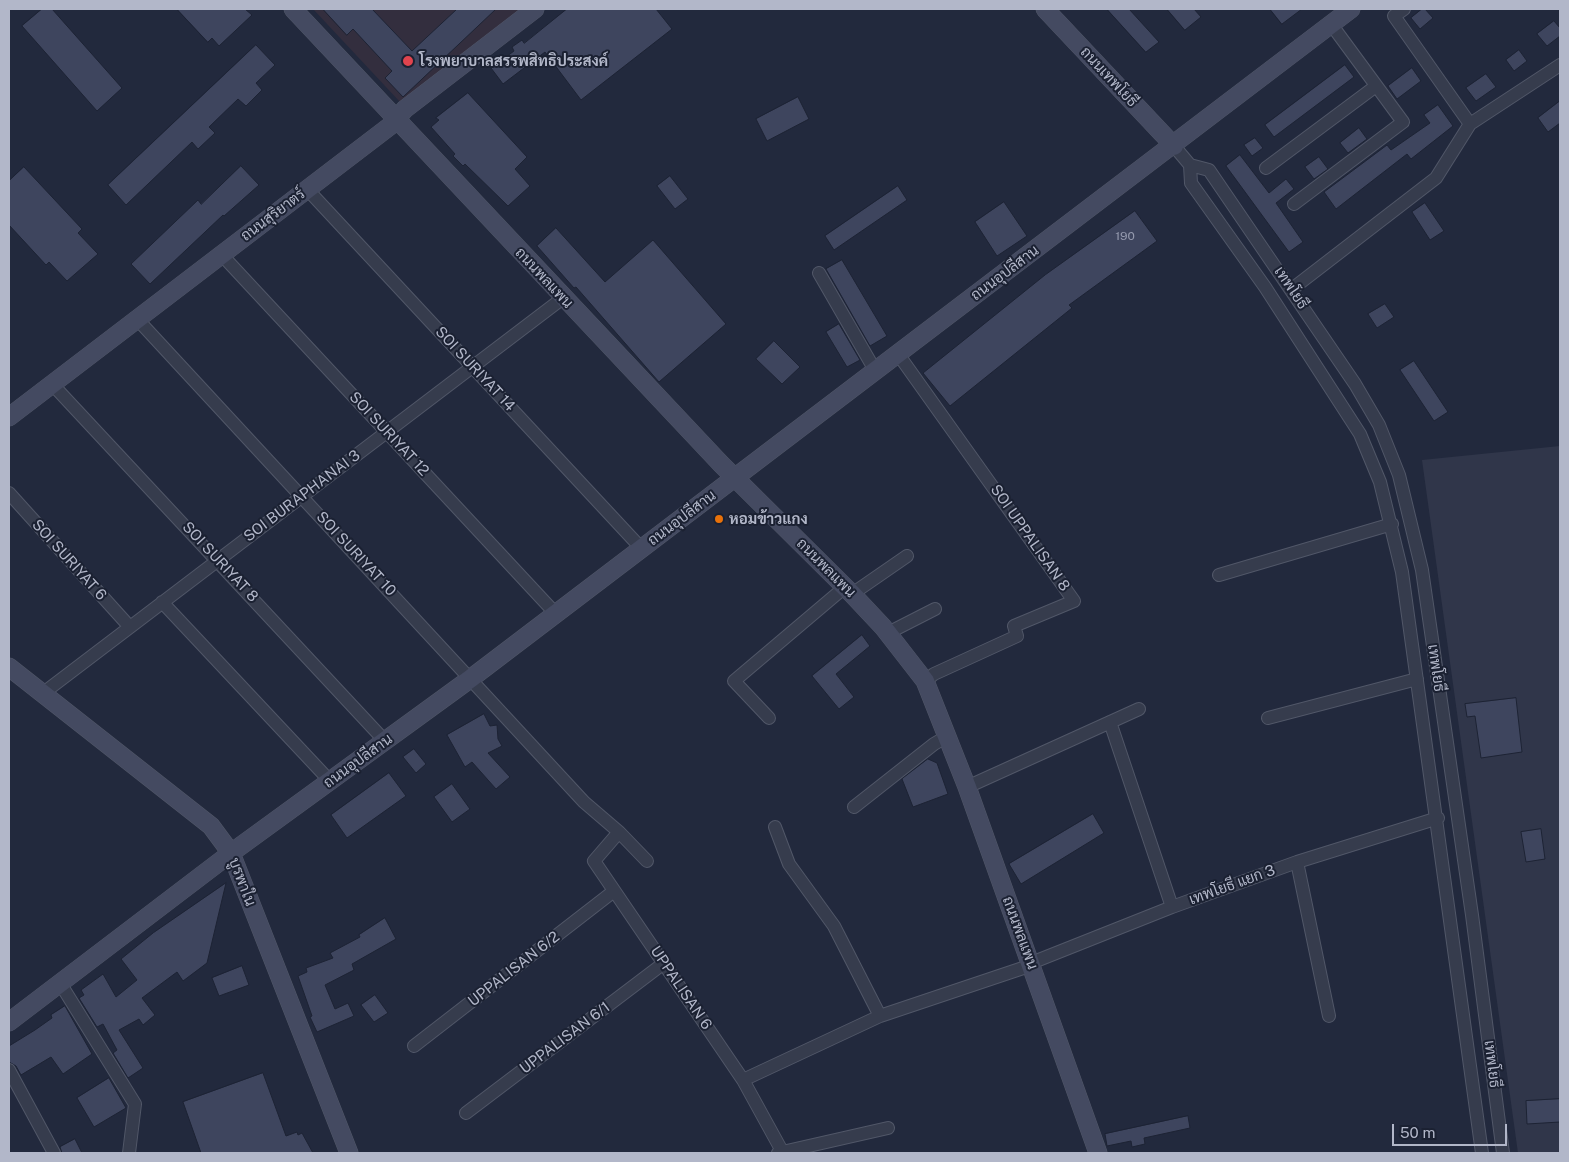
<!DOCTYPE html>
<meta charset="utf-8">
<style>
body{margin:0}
#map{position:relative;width:1569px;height:1162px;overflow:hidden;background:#22293d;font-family:"Public Sans",sans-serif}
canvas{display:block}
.frame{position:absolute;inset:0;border:10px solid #b2b7c9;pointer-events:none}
.scale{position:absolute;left:1392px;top:1124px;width:115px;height:22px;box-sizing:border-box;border:2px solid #b2b7c9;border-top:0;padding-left:6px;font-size:15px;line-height:18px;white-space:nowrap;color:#b2b7c9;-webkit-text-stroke:4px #1b2132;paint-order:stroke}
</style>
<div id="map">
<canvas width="1569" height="1162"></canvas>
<div class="frame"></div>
<div class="scale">50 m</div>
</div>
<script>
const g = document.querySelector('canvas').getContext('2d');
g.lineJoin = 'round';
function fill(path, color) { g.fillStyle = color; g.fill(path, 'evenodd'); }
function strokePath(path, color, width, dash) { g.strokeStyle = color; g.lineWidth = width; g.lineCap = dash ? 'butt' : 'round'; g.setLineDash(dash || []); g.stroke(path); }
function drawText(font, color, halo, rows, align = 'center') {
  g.font = font + ' "Public Sans",Sarabun,sans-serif'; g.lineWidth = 4; g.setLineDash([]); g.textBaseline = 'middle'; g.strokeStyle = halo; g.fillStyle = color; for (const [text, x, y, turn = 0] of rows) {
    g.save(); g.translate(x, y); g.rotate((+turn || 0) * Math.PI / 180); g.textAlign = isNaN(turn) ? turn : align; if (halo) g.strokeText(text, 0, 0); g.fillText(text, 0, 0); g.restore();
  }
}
fill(new Path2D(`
 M 313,9 L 522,9 L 400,102 Z`), '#332e3e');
fill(new Path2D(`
 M 1560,446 L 1560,1153 L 1518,1153 L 1422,460 Z`), '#30364a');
const building = new Path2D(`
 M 42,9 L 52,9 L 122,88 L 97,111 L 22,26 Z
 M 177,9 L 245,9 L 252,15 L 219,46 L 212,38 L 208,42 Z
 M 323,9 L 372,9 L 412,51 L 457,9 L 496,9 L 403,97 L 385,78 L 392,71 L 353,29 L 347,35 Z
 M 567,9 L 656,9 L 672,29 L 581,100 L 545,52 L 503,84 L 491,68 L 514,51 L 512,47 L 522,40 L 524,43 Z
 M 1107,9 L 1129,9 L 1159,42 L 1146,52 Z
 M 1167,9 L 1194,9 L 1201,17 L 1185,30 Z
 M 1270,9 L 1302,9 L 1282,24 Z
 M 1422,9 L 1425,9 L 1433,18 L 1420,29 L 1411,18 Z
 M 1554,21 L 1560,28 L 1560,36 L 1547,46 L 1537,34 Z
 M 256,45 L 275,65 L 256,83 L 262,90 L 246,106 L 238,99 L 209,127 L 215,133 L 198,149 L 192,142 L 126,205 L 108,185 Z
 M 1519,50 L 1527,61 L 1514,71 L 1506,60 Z
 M 1345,65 L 1354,77 L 1274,137 L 1265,125 Z
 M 1412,68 L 1421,81 L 1397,99 L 1388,86 Z
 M 1486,74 L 1496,87 L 1476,101 L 1466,88 Z
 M 468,93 L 527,157 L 515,169 L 530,186 L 508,206 L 465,164 L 463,166 L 453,156 L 455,154 L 431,127 L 439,120 L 436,118 Z
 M 798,97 L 809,119 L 767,141 L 756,119 Z
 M 1560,101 L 1560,123 L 1548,132 L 1538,118 Z
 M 1438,105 L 1453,126 L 1411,159 L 1407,154 L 1336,209 L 1324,192 L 1387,145 L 1391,150 L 1430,123 L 1424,115 Z
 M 1359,128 L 1367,139 L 1348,153 L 1340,143 Z
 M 1255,138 L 1263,148 L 1252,156 L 1244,145 Z
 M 1240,155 L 1269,193 L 1286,179 L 1294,189 L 1276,203 L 1303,242 L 1289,252 L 1226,166 Z
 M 1319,157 L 1328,169 L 1314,179 L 1305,167 Z
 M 241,166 L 259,185 L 224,216 L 223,215 L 150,284 L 131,264 L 198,200 L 201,204 Z
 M 24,167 L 82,229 L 78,233 L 98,254 L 67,281 L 49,262 L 46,265 L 9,225 L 9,181 Z
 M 670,176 L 688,199 L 675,209 L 657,186 Z
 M 898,186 L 907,200 L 834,250 L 825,236 Z
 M 1004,202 L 1027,236 L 997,256 L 975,222 Z
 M 1425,203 L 1444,231 L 1430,240 L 1412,212 Z
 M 1135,211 L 1157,241 L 1069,305 L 1072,308 L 950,406 L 923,373 L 1045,275 Z
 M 556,228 L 605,282 L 653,240 L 726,324 L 659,382 L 576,287 L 574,288 L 537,246 Z
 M 842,260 L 887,336 L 870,346 L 826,269 Z
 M 1385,304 L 1394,317 L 1377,328 L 1368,314 Z
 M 839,324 L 860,360 L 847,367 L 826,332 Z
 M 774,341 L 800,367 L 782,384 L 756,359 Z
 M 1414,361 L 1448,412 L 1434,421 L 1400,370 Z
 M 862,635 L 870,646 L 836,674 L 854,697 L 839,709 L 812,676 Z
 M 1516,698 L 1522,752 L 1481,758 L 1475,716 L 1467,717 L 1465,704 Z
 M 484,714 L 490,726 L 497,725 L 498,739 L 502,746 L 488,753 L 510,777 L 496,789 L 472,762 L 465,767 L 447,735 Z
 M 414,749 L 426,764 L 416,773 L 403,757 Z
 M 928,759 L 937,763 L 948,794 L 913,807 L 902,779 Z
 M 389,773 L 406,796 L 347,838 L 331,815 Z
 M 452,784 L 470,809 L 452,822 L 434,797 Z
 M 1093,814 L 1104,833 L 1021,884 L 1009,864 Z
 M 1541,829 L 1545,859 L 1526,862 L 1521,832 Z
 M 226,883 L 207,963 L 183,981 L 177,972 L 142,998 L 155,1015 L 143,1025 L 139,1019 L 119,1030 L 143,1068 L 128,1078 L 113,1053 L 117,1050 L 103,1024 L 97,1027 L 79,998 L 84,995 L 81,990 L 103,974 L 116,997 L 137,980 L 121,959 L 153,933 Z
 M 385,918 L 396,939 L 352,964 L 354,970 L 325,985 L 335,1009 L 348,1003 L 354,1016 L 317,1032 L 310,1017 L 312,1016 L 298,976 L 307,972 L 306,968 L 333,958 L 330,953 L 360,937 L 359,935 Z
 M 242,966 L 249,985 L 219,996 L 212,978 Z
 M 375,995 L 388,1013 L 374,1022 L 361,1005 Z
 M 65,1006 L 92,1054 L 63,1074 L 51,1057 L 21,1075 L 16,1066 L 9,1062 L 9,1046 L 35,1030 L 52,1018 L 51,1015 Z
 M 263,1073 L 286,1136 L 297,1132 L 298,1135 L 302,1133 L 313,1153 L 201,1153 L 183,1102 Z
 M 109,1078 L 126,1108 L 94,1127 L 77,1098 Z
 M 1560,1099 L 1560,1122 L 1527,1124 L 1526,1101 Z
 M 1188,1116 L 1190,1128 L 1144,1138 L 1145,1144 L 1132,1147 L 1131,1141 L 1107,1146 L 1105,1134 Z
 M 75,1139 L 82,1153 L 62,1153 L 60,1147 Z`);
fill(building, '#3e455e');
strokePath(building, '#1d2334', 1);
const street = new Path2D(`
 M 1404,9 L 1394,16 L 1470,124
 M 1174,146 L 1190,165 L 1191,183 L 1265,287 L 1360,434 L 1380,482 L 1402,572 L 1482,1153
 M 1190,165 L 1209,170 L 1355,384 L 1379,425 L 1399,475 L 1422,570 L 1472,915 L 1503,1153
 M 1266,168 L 1376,86
 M 307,189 L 642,549
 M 1294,204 L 1403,122 L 1331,24
 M 221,254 L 556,614
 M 819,273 L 876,372
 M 1292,289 L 1436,178 L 1470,124 L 1560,65
 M 138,320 L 584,802 L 619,832 L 647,861
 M 898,354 L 1074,601 L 1014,626 L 1017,636 L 934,674 L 925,681
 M 53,385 L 385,741
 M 9,493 L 129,626
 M 1219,575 L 1392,524
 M 852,594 L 907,556
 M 162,602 L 330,781
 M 888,633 L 935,609
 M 42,694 L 563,298
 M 769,718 L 734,681 L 845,587
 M 1268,718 L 1417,679
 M 1110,722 L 1172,907
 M 967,787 L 1139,709
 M 854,807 L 934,744 L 946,737
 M 775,827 L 789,864 L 834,926 L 880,1016
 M 619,832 L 594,861 L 743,1080 L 782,1151
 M 1297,862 L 1329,1016
 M 1031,963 L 1172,907 L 1297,862 L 1438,818
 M 60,983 L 135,1104 L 129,1153
 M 414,1046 L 614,891
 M 9,1070 L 54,1153
 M 743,1080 L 880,1016 L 1032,965
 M 466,1113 L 664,963
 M 778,1153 L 888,1128`);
const secondary = new Path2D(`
 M 293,9 L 721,464 L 852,594 L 883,627 L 925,681 L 967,787 L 1098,1153
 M 1045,9 L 1174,146
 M 9,417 L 390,126 L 405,109 L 535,9
 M 9,667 L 211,826 L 231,853 L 349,1153
 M 9,1022 L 231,853 L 470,679 L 1351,9`);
strokePath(street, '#515768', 14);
strokePath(secondary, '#515768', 19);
strokePath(street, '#363c4d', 12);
strokePath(secondary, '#444a61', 18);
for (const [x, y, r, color] of [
 [408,61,6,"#e0444e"],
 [719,519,5,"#e8710a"]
]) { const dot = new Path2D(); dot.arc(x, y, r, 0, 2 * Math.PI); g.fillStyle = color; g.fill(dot); strokePath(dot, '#1b2132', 2); }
drawText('12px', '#959aae', null, [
 ["190",1125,236]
]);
drawText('bold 15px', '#b2b7c9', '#1b2132', [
 ["โรงพยาบาลสรรพสิทธิประสงค์",419,61],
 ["หอมข้าวแกง",729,519]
], 'left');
drawText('15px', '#b2b7c9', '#1b2132', [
 ["ถนนเทพโยธี",1109,77,47],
 ["ถนนสุริยาตร์",273,215,-37],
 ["ถนนอุปลีสาน",1005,273,-37],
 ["ถนนพลแพน",544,278,47],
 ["เทพโยธี",1291,288,56],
 ["SOI SURIYAT 14",475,369,47],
 ["SOI SURIYAT 12",389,434,47],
 ["SOI BURAPHANAI 3",302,496,-37],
 ["ถนนอุปลีสาน",682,518,-37],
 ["SOI UPPALISAN 8",1030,538,55],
 ["SOI SURIYAT 10",356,554,47],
 ["SOI SURIYAT 6",69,560,48],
 ["SOI SURIYAT 8",220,562,47],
 ["ถนนพลแพน",826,568,45],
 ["เทพโยธี",1436,668,82],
 ["ถนนอุปลีสาน",358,761,-36],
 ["บูรพาใน",242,882,69],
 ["เทพโยธี แยก 3",1232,885,-20],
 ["ถนนพลแพน",1020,933,70],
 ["UPPALISAN 6/2",514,969,-38],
 ["UPPALISAN 6",681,988,56],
 ["UPPALISAN 6/1",565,1038,-37],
 ["เทพโยธี",1492,1064,83]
]);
</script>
